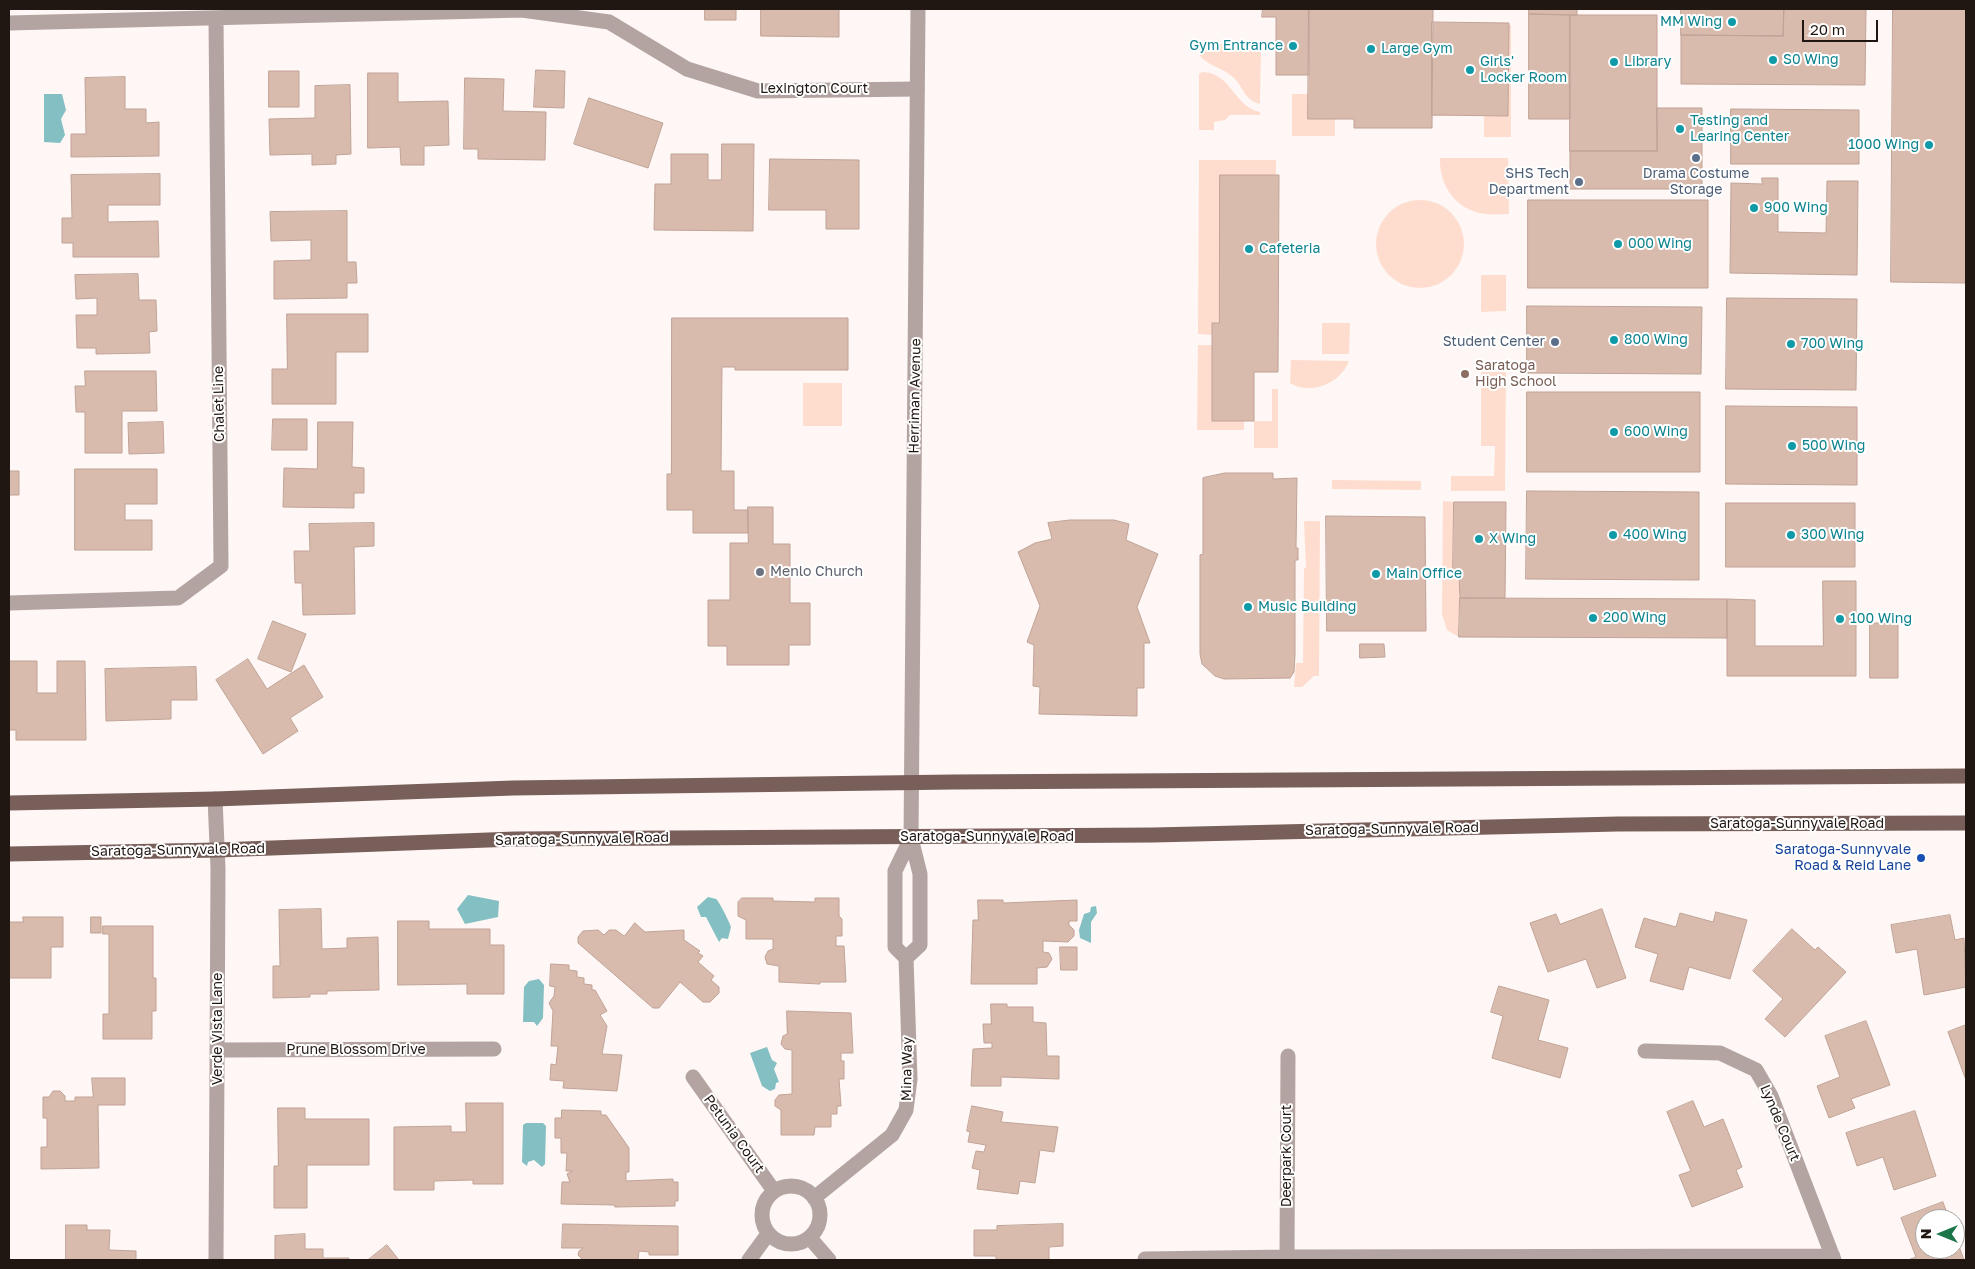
<!DOCTYPE html>
<style>
body{margin:0}
#map{position:relative;width:1975px;height:1269px;overflow:hidden;background:#fef7f5;font-family:"Golos Text",sans-serif}
canvas{display:block}
.frame{position:absolute;inset:0;border:10px solid #211712;pointer-events:none}
.north{position:absolute;left:1915px;top:1209px;width:50px;height:50px;box-sizing:border-box;background:#fff;border:1px solid #a6a2a0;border-radius:50%;rotate:270deg;font-size:14px;font-weight:700;line-height:20px;text-align:center;color:#211712}
.north::after{content:'';display:block;margin:auto;width:18px;height:22px;background:#1a764a;clip-path:polygon(50% 0,100% 100%,50% 72%,0 100%)}
.scale{position:absolute;left:1802px;top:20px;width:76px;height:22px;box-sizing:border-box;border:2px solid #211712;border-top:0;padding-left:6px;font-size:15px;line-height:18px;white-space:nowrap;color:#211712;-webkit-text-stroke:4px #fff;paint-order:stroke}
</style>
<div id="map">
<canvas width="1975" height="1269"></canvas>
<div class="frame"></div>
<div class="north">N</div>
<div class="scale">20 m</div>
</div>
<script>
const g = document.querySelector('canvas').getContext('2d');
g.lineJoin = 'round';
function fill(path, color) { g.fillStyle = color; g.fill(path, 'evenodd'); }
function strokePath(path, color, width, dash) { g.strokeStyle = color; g.lineWidth = width; g.lineCap = dash ? 'butt' : 'round'; g.setLineDash(dash || []); g.stroke(path); }
function drawText(font, color, halo, rows, align = 'center') {
  g.font = font + ' "Golos Text",sans-serif'; g.lineWidth = 4; g.setLineDash([]); g.textBaseline = 'middle'; g.strokeStyle = halo; g.fillStyle = color; for (const [text, x, y, turn = 0] of rows) {
    g.save(); g.translate(x, y); g.rotate((+turn || 0) * Math.PI / 180); g.textAlign = isNaN(turn) ? turn : align; if (halo) g.strokeText(text, 0, 0); g.fillText(text, 0, 0); g.restore();
  }
}
fill(new Path2D(`
 M 1509,25 L 1511,25 L 1511,137 L 1484,137 L 1484,116 L 1508,115 Z
 M 1200,44 L 1261,44 L 1260,104 C 1245,101 1243,86 1233,77 C 1223,68 1209,66 1200,56 Z
 M 1202,72 C 1231,72 1234,107 1260,112 L 1260,115 L 1230,115 L 1225,120 L 1214,122 L 1214,130 L 1199,130 L 1199,74 Z
 M 1292,94 L 1309,94 L 1309,119 L 1335,119 L 1335,136 L 1292,136 Z
 M 1440,158 L 1508,158 L 1509,214 C 1501,214 1492,215 1485,214 C 1456,210 1439,186 1440,158 Z
 M 1199,160 L 1276,160 L 1276,176 L 1220,176 L 1219,323 L 1212,323 L 1212,335 L 1198,334 Z
 M1376 244a44 44 0 1 1 88 0a44 44 0 1 1-88 0Z
 M 1481,275 L 1506,275 L 1506,311 L 1481,312 Z
 M 1322,323 L 1350,323 L 1349,354 L 1322,354 Z
 M 1198,345 L 1212,345 L 1212,421 L 1244,421 L 1244,430 L 1197,430 Z
 M 1291,360 L 1349,361 C 1341,383 1311,396 1290,383 Z
 M 1481,372 L 1506,372 L 1505,491 L 1451,491 L 1451,476 L 1494,476 L 1495,446 L 1481,446 Z
 M 803,383 L 842,383 L 842,426 L 803,426 Z
 M 1272,389 L 1278,389 L 1278,448 L 1254,448 L 1254,421 L 1272,421 Z
 M 1332,480 L 1421,481 L 1421,490 L 1332,489 Z
 M 1443,501 L 1454,502 L 1453,575 L 1459,575 L 1459,637 L 1447,630 L 1442,614 Z
 M 1304,521 L 1320,521 L 1319,676 L 1314,676 L 1302,687 L 1294,687 L 1296,663 L 1303,663 L 1304,568 L 1306,568 Z`), '#feddcf');
fill(new Path2D(`
 M 44,94 L 62,94 L 66,110 L 61,119 L 65,135 L 60,143 L 44,142 Z
 M 468,895 L 499,901 L 498,917 L 465,924 L 457,909 Z
 M 708,897 L 716,899 C 719,901 730,923 731,927 L 728,939 L 722,938 L 719,942 L 706,917 L 701,917 L 697,907 Z
 M 1096,906 L 1097,913 L 1091,922 L 1091,943 L 1080,938 L 1079,930 L 1084,914 L 1090,912 L 1091,907 Z
 M 539,979 L 544,985 L 543,1018 L 537,1026 L 534,1022 L 523,1022 L 524,987 L 529,981 Z
 M 767,1047 L 772,1060 L 777,1063 L 774,1069 L 779,1082 L 776,1083 L 775,1089 L 770,1091 L 762,1086 L 750,1053 Z
 M 526,1123 L 543,1123 L 546,1126 L 545,1164 L 542,1167 L 534,1160 L 528,1162 L 527,1166 L 522,1162 L 523,1125 Z`), '#84bfc3');
const building = new Path2D(`
 M 705,9 L 736,9 L 736,20 L 705,20 Z
 M 761,9 L 839,9 L 839,37 L 761,36 Z
 M 1263,9 L 1309,9 L 1309,75 L 1276,75 L 1276,17 L 1262,17 Z
 M 1309,9 L 1433,9 L 1432,128 L 1354,128 L 1354,119 L 1308,119 Z
 M 1529,9 L 1577,9 L 1577,15 L 1529,14 Z
 M 1681,9 L 1784,9 L 1783,36 L 1681,35 Z
 M 1784,9 L 1866,9 L 1865,85 L 1681,84 L 1681,35 L 1783,36 Z
 M 1893,9 L 1966,9 L 1966,283 L 1891,282 Z
 M 1529,14 L 1570,15 L 1570,119 L 1529,119 Z
 M 1570,15 L 1657,15 L 1657,151 L 1570,151 Z
 M 1432,22 L 1509,23 L 1508,116 L 1432,115 Z
 M 536,70 L 565,71 L 564,108 L 534,107 Z
 M 269,71 L 299,71 L 299,107 L 269,107 Z
 M 368,73 L 398,73 L 398,102 L 448,101 L 449,145 L 424,146 L 424,165 L 401,165 L 400,147 L 368,148 Z
 M 125,77 L 125,109 L 146,109 L 146,123 L 159,122 L 159,156 L 71,157 L 71,134 L 86,134 L 85,78 Z
 M 465,78 L 504,79 L 503,111 L 546,112 L 545,160 L 478,159 L 478,149 L 464,149 Z
 M 350,85 L 351,154 L 336,155 L 336,164 L 312,165 L 312,154 L 270,155 L 269,119 L 315,118 L 315,86 Z
 M 589,98 L 663,123 L 648,168 L 574,144 Z
 M 1657,108 L 1702,108 L 1702,189 L 1570,189 L 1570,151 L 1657,151 Z
 M 1731,109 L 1859,110 L 1859,164 L 1731,164 Z
 M 722,144 L 754,144 L 753,231 L 654,230 L 655,184 L 671,184 L 671,154 L 708,154 L 708,180 L 721,180 Z
 M 770,159 L 859,160 L 859,229 L 826,229 L 826,210 L 769,210 Z
 M 160,174 L 160,205 L 108,205 L 108,222 L 158,221 L 159,257 L 73,257 L 73,243 L 62,243 L 62,218 L 72,218 L 71,175 Z
 M 1220,175 L 1279,175 L 1278,372 L 1254,372 L 1254,421 L 1212,421 L 1212,323 L 1219,323 Z
 M 1762,178 L 1778,178 L 1778,232 L 1826,233 L 1827,181 L 1858,181 L 1857,275 L 1730,273 L 1731,183 L 1762,184 Z
 M 1528,200 L 1708,200 L 1708,288 L 1528,288 Z
 M 347,211 L 347,262 L 356,262 L 357,283 L 347,283 L 347,298 L 274,299 L 274,261 L 311,260 L 311,240 L 271,241 L 270,212 Z
 M 138,274 L 139,300 L 156,300 L 157,331 L 149,332 L 150,353 L 96,354 L 96,348 L 77,348 L 76,315 L 97,315 L 97,298 L 76,299 L 75,275 Z
 M 1727,298 L 1857,299 L 1856,390 L 1726,389 Z
 M 1527,306 L 1702,307 L 1701,374 L 1527,373 Z
 M 287,314 L 368,314 L 368,352 L 336,352 L 336,404 L 272,404 L 272,369 L 287,369 Z
 M 672,318 L 848,318 L 848,370 L 735,370 L 735,367 L 722,367 L 721,471 L 734,471 L 734,510 L 748,510 L 748,533 L 693,533 L 693,510 L 667,510 L 667,474 L 671,474 Z
 M 85,371 L 156,371 L 157,411 L 122,411 L 122,453 L 85,453 L 85,412 L 76,412 L 75,386 L 85,386 Z
 M 1527,392 L 1700,392 L 1700,472 L 1527,472 Z
 M 1726,406 L 1857,407 L 1857,485 L 1726,484 Z
 M 273,419 L 307,419 L 307,450 L 272,450 Z
 M 163,422 L 164,453 L 129,454 L 128,423 Z
 M 318,422 L 353,422 L 352,467 L 364,468 L 364,493 L 354,493 L 354,508 L 283,507 L 284,468 L 317,469 Z
 M 75,469 L 157,469 L 157,504 L 125,504 L 125,520 L 152,520 L 152,550 L 75,550 Z
 M 9,471 L 19,471 L 19,495 L 9,495 Z
 M 1225,473 L 1273,473 L 1273,479 L 1297,478 L 1296,548 L 1298,548 L 1298,560 L 1295,560 L 1295,655 L 1294,672 L 1290,678 L 1224,679 L 1215,676 L 1202,664 L 1200,654 L 1200,555 L 1203,554 L 1203,478 Z
 M 1527,491 L 1699,492 L 1699,580 L 1526,579 Z
 M 1454,502 L 1506,502 L 1505,598 L 1460,598 L 1459,575 L 1453,575 Z
 M 1726,503 L 1855,503 L 1855,567 L 1726,567 Z
 M 748,507 L 773,507 L 773,544 L 790,544 L 790,603 L 810,603 L 810,645 L 789,645 L 789,665 L 727,665 L 727,646 L 708,646 L 708,600 L 730,600 L 730,543 L 748,543 Z
 M 1326,516 L 1425,517 L 1426,631 L 1327,631 Z
 M 1070,520 L 1114,520 L 1129,524 L 1126,540 L 1158,554 L 1137,607 L 1150,643 L 1144,643 L 1144,688 L 1137,688 L 1137,716 L 1039,714 L 1040,687 L 1033,686 L 1034,645 L 1027,642 L 1040,606 L 1018,552 L 1035,543 L 1052,539 L 1048,523 Z
 M 374,523 L 374,546 L 354,547 L 355,614 L 303,615 L 302,583 L 295,583 L 294,551 L 310,551 L 309,524 Z
 M 1823,581 L 1856,581 L 1856,676 L 1727,676 L 1727,599 L 1755,600 L 1755,646 L 1823,646 Z
 M 1460,598 L 1727,599 L 1727,638 L 1459,637 Z
 M 273,621 L 306,634 L 291,672 L 258,659 Z
 M 1870,623 L 1898,623 L 1898,678 L 1870,678 Z
 M 1360,644 L 1384,644 L 1385,657 L 1360,658 Z
 M 248,659 L 267,689 L 304,665 L 323,697 L 290,718 L 298,731 L 263,754 L 216,680 Z
 M 9,661 L 37,661 L 37,693 L 57,693 L 57,661 L 85,661 L 86,740 L 16,740 L 16,730 L 9,730 Z
 M 196,667 L 197,700 L 171,700 L 171,719 L 106,721 L 105,669 Z
 M 742,898 L 773,898 L 773,901 L 815,902 L 815,898 L 839,898 L 839,916 L 842,919 L 842,936 L 836,936 L 836,946 L 844,946 L 846,982 L 820,982 L 820,984 L 779,982 L 779,966 L 767,964 L 765,957 L 768,951 L 773,949 L 773,939 L 746,939 L 746,920 L 738,916 L 738,902 Z
 M 978,900 L 1003,900 L 1003,903 L 1077,900 L 1077,921 L 1069,921 L 1069,925 L 1074,930 L 1074,936 L 1068,942 L 1043,941 L 1043,952 L 1049,953 L 1052,959 L 1047,967 L 1037,968 L 1037,984 L 971,984 L 973,920 L 978,920 Z
 M 321,909 L 322,949 L 347,948 L 347,938 L 378,937 L 379,990 L 327,991 L 327,994 L 310,994 L 310,997 L 273,998 L 273,966 L 280,966 L 279,910 Z
 M 1602,909 L 1626,978 L 1597,988 L 1586,959 L 1548,972 L 1530,923 L 1556,914 L 1560,924 Z
 M 1716,912 L 1747,920 L 1730,979 L 1689,967 L 1683,990 L 1650,981 L 1658,954 L 1635,947 L 1644,918 L 1676,927 L 1680,913 L 1713,922 Z
 M 1950,915 L 1955,940 L 1964,938 L 1966,987 L 1924,995 L 1917,949 L 1896,953 L 1891,925 Z
 M 23,917 L 63,917 L 63,947 L 51,947 L 51,978 L 9,978 L 9,922 L 23,922 Z
 M 91,917 L 101,917 L 101,933 L 91,933 Z
 M 398,921 L 429,921 L 429,929 L 490,929 L 490,945 L 504,945 L 504,994 L 467,994 L 467,984 L 398,985 Z
 M 635,923 L 645,932 L 684,930 L 684,940 L 700,951 L 698,953 L 703,956 L 698,962 L 714,976 L 711,980 L 719,987 L 719,993 L 710,1002 L 703,1002 L 680,982 L 659,1008 L 653,1008 L 578,943 L 578,937 L 583,931 L 598,930 L 604,935 L 609,930 L 616,930 L 624,936 Z
 M 103,926 L 153,926 L 153,978 L 156,978 L 156,1011 L 152,1011 L 152,1039 L 103,1039 L 103,1014 L 109,1014 L 109,934 L 103,934 Z
 M 1792,929 L 1815,950 L 1818,947 L 1846,972 L 1785,1037 L 1765,1019 L 1783,999 L 1753,971 Z
 M 1060,947 L 1077,947 L 1077,970 L 1061,970 Z
 M 551,964 L 569,965 L 569,970 L 577,971 L 577,977 L 584,978 L 584,984 L 592,985 L 592,990 L 595,990 L 607,1011 L 600,1015 L 607,1026 L 602,1054 L 622,1055 L 617,1091 L 563,1088 L 564,1081 L 550,1080 L 551,1064 L 556,1065 L 558,1046 L 551,1046 L 553,1011 L 549,1003 L 554,996 L 555,987 L 550,986 Z
 M 1499,986 L 1549,1000 L 1538,1040 L 1568,1048 L 1560,1078 L 1492,1058 L 1503,1016 L 1491,1012 Z
 M 991,1004 L 1007,1004 L 1007,1007 L 1033,1007 L 1033,1022 L 1046,1023 L 1047,1056 L 1059,1056 L 1059,1079 L 1001,1077 L 1001,1086 L 971,1086 L 973,1049 L 992,1048 L 992,1043 L 984,1043 L 983,1024 L 991,1024 Z
 M 787,1011 L 851,1013 L 853,1053 L 841,1053 L 841,1061 L 844,1061 L 844,1079 L 839,1079 L 841,1106 L 837,1106 L 837,1114 L 831,1114 L 831,1127 L 815,1127 L 814,1135 L 781,1135 L 781,1110 L 775,1106 L 775,1100 L 779,1095 L 792,1094 L 792,1050 L 785,1049 L 781,1044 L 783,1036 L 787,1034 Z
 M 1866,1021 L 1890,1085 L 1851,1099 L 1855,1108 L 1829,1118 L 1817,1086 L 1840,1077 L 1825,1036 Z
 M 1966,1025 L 1966,1080 L 1948,1032 Z
 M 92,1078 L 125,1078 L 125,1105 L 98,1105 L 99,1168 L 41,1169 L 41,1147 L 47,1147 L 47,1118 L 43,1118 L 43,1097 L 49,1097 L 53,1091 L 60,1091 L 65,1096 L 65,1101 L 75,1101 L 75,1097 L 93,1097 Z
 M 1693,1101 L 1704,1127 L 1723,1119 L 1742,1167 L 1736,1170 L 1743,1187 L 1692,1207 L 1679,1175 L 1691,1171 L 1667,1112 Z
 M 466,1103 L 503,1103 L 503,1184 L 473,1184 L 473,1180 L 434,1181 L 434,1190 L 394,1190 L 394,1127 L 451,1126 L 451,1132 L 466,1132 Z
 M 972,1106 L 1003,1112 L 1001,1122 L 1058,1127 L 1054,1152 L 1040,1150 L 1035,1183 L 1020,1181 L 1018,1194 L 977,1189 L 980,1170 L 972,1168 L 976,1151 L 984,1152 L 986,1145 L 968,1142 L 970,1132 L 967,1131 Z
 M 278,1108 L 305,1108 L 305,1119 L 369,1119 L 369,1165 L 307,1165 L 307,1208 L 274,1208 L 274,1166 L 278,1166 Z
 M 562,1110 L 601,1111 L 601,1115 L 606,1115 L 629,1148 L 629,1172 L 626,1172 L 626,1181 L 673,1179 L 673,1182 L 678,1182 L 678,1201 L 675,1201 L 675,1206 L 615,1207 L 614,1205 L 561,1204 L 562,1182 L 570,1182 L 567,1174 L 572,1171 L 566,1171 L 567,1153 L 561,1153 L 561,1138 L 555,1138 L 555,1118 L 561,1118 Z
 M 1915,1111 L 1936,1176 L 1894,1190 L 1883,1157 L 1857,1166 L 1846,1133 Z
 M 1943,1202 L 1949,1219 L 1925,1219 L 1925,1249 L 1955,1249 L 1955,1235 L 1964,1260 L 1908,1260 L 1916,1257 L 1901,1218 Z
 M 563,1224 L 678,1226 L 678,1255 L 649,1255 L 649,1252 L 639,1251 L 638,1260 L 575,1260 L 583,1260 L 578,1255 L 579,1251 L 583,1248 L 562,1248 Z
 M 1063,1224 L 1063,1246 L 1049,1247 L 1049,1260 L 996,1260 L 996,1256 L 974,1256 L 974,1230 L 997,1230 L 997,1226 Z
 M 66,1225 L 87,1225 L 87,1230 L 110,1230 L 109,1250 L 136,1251 L 136,1260 L 66,1260 Z
 M 305,1234 L 305,1249 L 323,1249 L 323,1258 L 349,1258 L 349,1260 L 275,1260 L 275,1236 Z
 M 387,1245 L 399,1260 L 368,1260 Z`);
fill(building, '#d9bbae');
strokePath(building, '#c0a396', 1);
strokePath(new Path2D(`
 M 9,23 L 522,10 L 609,22 L 687,69 L 758,91 L 917,89
 M 9,603 L 178,598 L 221,566 L 216,19
 M 215,799 L 218,868 L 216,1260
 M 906,958 L 920,945 L 920,874 L 911,838
 M 219,1050 L 494,1049
 M 1645,1051 L 1720,1053 L 1756,1070 L 1771,1096 L 1834,1260
 M 693,1077 L 774,1191
 M762 1215a29 29 0 1 1 58 0a29 29 0 1 1-58 0Z
 M 814,1198 L 892,1135 L 906,1110 L 910,1079 L 906,958 L 895,947 L 895,871 L 911,838
 M 810,1238 L 829,1260
 M 1287,1257 L 1288,1056
 M 1145,1259 L 1287,1257 L 1833,1256
 M 749,1260 L 768,1234`), '#b3a4a1', 15);
strokePath(new Path2D(`
 M 911,838 L 918,9`), '#b3a4a1', 15);
strokePath(new Path2D(`
 M 9,803 L 215,799 L 513,788 L 954,782 L 1966,776
 M 9,854 L 218,850 L 515,839 L 1153,835 L 1618,824 L 1966,823`), '#785f5a', 15);
for (const [x, y, r, color] of [
 [1732,22,5,"#0f9aa8"],
 [1293,46,5,"#0f9aa8"],
 [1371,49,5,"#0f9aa8"],
 [1773,60,5,"#0f9aa8"],
 [1614,62,5,"#0f9aa8"],
 [1470,70,5,"#0f9aa8"],
 [1680,129,5,"#0f9aa8"],
 [1929,145,5,"#0f9aa8"],
 [1696,158,5,"#5c6f8a"],
 [1579,182,5,"#5c6f8a"],
 [1754,208,5,"#0f9aa8"],
 [1618,244,5,"#0f9aa8"],
 [1249,249,5,"#0f9aa8"],
 [1614,340,5,"#0f9aa8"],
 [1555,342,5,"#5c6f8a"],
 [1791,344,5,"#0f9aa8"],
 [1465,374,5,"#8d6e63"],
 [1614,432,5,"#0f9aa8"],
 [1792,446,5,"#0f9aa8"],
 [1613,535,5,"#0f9aa8"],
 [1791,535,5,"#0f9aa8"],
 [1479,539,5,"#0f9aa8"],
 [760,572,5,"#6b7280"],
 [1376,574,5,"#0f9aa8"],
 [1248,607,5,"#0f9aa8"],
 [1593,618,5,"#0f9aa8"],
 [1840,619,5,"#0f9aa8"],
 [1921,858,5,"#1a4fb4"]
]) { const dot = new Path2D(); dot.arc(x, y, r, 0, 2 * Math.PI); g.fillStyle = color; g.fill(dot); strokePath(dot, '#fff', 2); }
drawText('14px', '#0d838f', '#fff', [
 ["MM Wing",1722,22,"right"],
 ["Gym Entrance",1283,46,"right"],
 ["Large Gym",1381,49],
 ["S0 Wing",1783,60],
 ["Girls'",1480,62],
 ["Locker Room",1480,78],
 ["Library",1624,62],
 ["Testing and",1690,121],
 ["Learing Center",1690,137],
 ["1000 Wing",1919,145,"right"],
 ["900 Wing",1764,208],
 ["000 Wing",1628,244],
 ["Cafeteria",1259,249],
 ["800 Wing",1624,340],
 ["700 Wing",1801,344],
 ["600 Wing",1624,432],
 ["500 Wing",1802,446],
 ["400 Wing",1623,535],
 ["300 Wing",1801,535],
 ["X Wing",1489,539],
 ["Main Office",1386,574],
 ["Music Building",1258,607],
 ["200 Wing",1603,618],
 ["100 Wing",1850,619]
], 'left');
drawText('14px', '#211712', '#fff', [
 ["Lexington Court",814,89],
 ["Herriman Avenue",915,396,-89],
 ["Chalet Line",219,404,-91],
 ["Saratoga-Sunnyvale Road",1797,824],
 ["Saratoga-Sunnyvale Road",1392,829,-1],
 ["Saratoga-Sunnyvale Road",987,837],
 ["Saratoga-Sunnyvale Road",582,839,-1],
 ["Saratoga-Sunnyvale Road",178,850,-1],
 ["Verde Vista Lane",218,1029,-90],
 ["Prune Blossom Drive",356,1050],
 ["Mina Way",907,1069,-89],
 ["Lynde Court",1780,1123,67],
 ["Petunia Court",734,1134,54],
 ["Deerpark Court",1287,1156,-90]
]);
drawText('14px', '#4e5e75', '#fff', [
 ["SHS Tech",1569,174],
 ["Department",1569,190],
 ["Drama Costume",1696,174,"center"],
 ["Storage",1696,190,"center"],
 ["Student Center",1545,342]
], 'right');
drawText('14px', '#785e54', '#fff', [
 ["Saratoga",1475,366],
 ["High School",1475,382]
], 'left');
drawText('14px', '#5b616d', '#fff', [
 ["Menlo Church",770,572]
], 'left');
drawText('14px', '#164399', '#fff', [
 ["Saratoga-Sunnyvale",1911,850],
 ["Road & Reid Lane",1911,866]
], 'right');
</script>
